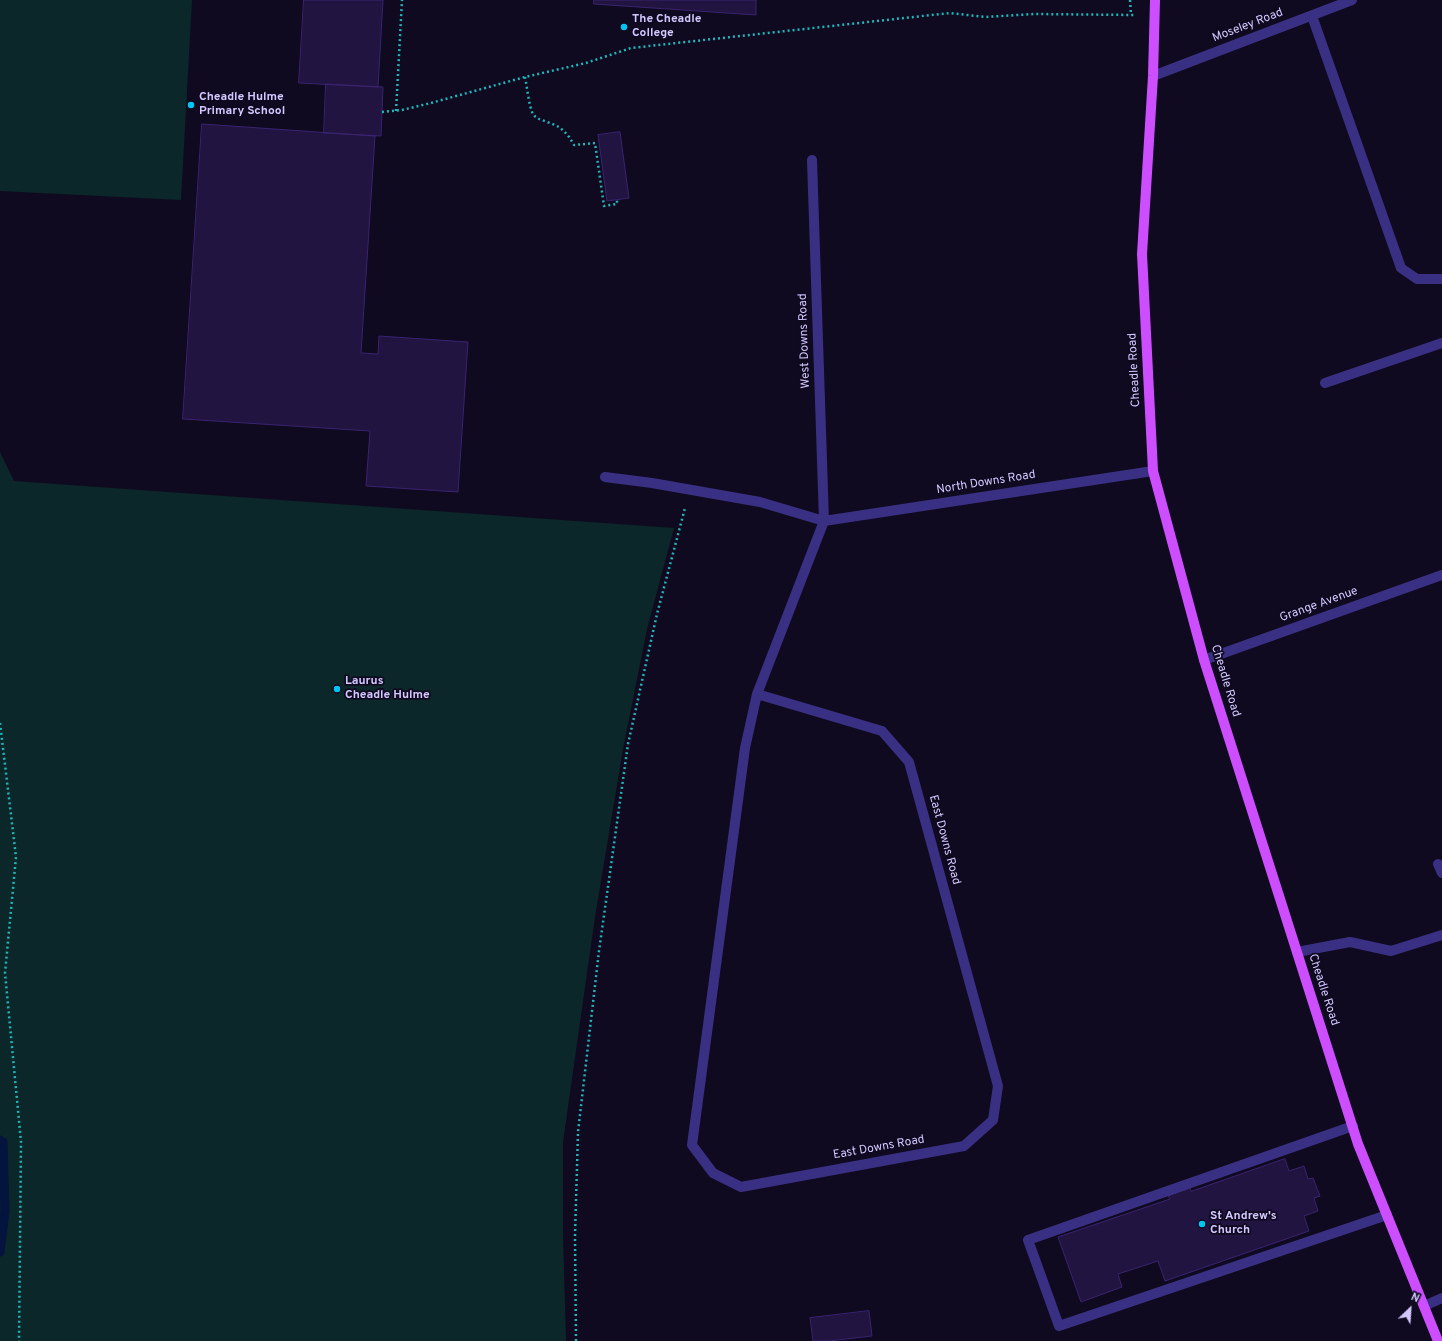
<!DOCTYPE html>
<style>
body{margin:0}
#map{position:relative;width:1442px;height:1341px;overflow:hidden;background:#0f0a1f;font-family:Overpass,sans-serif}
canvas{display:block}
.north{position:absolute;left:1390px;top:1289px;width:40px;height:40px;-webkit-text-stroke:3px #0f0a1f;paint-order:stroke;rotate:25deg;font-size:11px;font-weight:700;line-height:16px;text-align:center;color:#d3c7ff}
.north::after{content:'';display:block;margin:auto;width:14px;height:18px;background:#d3c7ff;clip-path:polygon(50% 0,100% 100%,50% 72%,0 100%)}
</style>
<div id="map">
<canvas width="1442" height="1341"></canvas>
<div class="north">N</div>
</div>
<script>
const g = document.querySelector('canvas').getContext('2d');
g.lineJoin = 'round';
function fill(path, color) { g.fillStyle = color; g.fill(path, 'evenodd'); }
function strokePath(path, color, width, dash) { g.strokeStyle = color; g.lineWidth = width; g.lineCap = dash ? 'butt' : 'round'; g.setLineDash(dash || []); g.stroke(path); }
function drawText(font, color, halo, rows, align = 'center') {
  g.font = font + ' Overpass,sans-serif'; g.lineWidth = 3.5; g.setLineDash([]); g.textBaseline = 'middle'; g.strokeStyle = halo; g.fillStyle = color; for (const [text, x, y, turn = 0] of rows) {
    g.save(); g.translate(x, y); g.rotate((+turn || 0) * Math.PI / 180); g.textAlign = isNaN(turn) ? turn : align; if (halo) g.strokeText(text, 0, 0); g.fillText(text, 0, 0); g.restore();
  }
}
fill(new Path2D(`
 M 0,0 L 192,0 L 181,200 L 0,191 Z
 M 0,452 L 14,481 L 674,528 L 647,629 L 623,749 L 595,917 L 563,1142 L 563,1236 L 566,1341 L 0,1341 Z`), '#0c2729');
strokePath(new Path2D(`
 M 0,1140 L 3,1142 L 5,1211 L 0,1252`), '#04143e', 9);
const building = new Path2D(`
 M 304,0 L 383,0 L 378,87 L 299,83 Z
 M 594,0 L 756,0 L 756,15 L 594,4 Z
 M 326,84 L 383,87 L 381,136 L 324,133 Z
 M 202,124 L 375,136 L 361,353 L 378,354 L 379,336 L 468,342 L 458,492 L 366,486 L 370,431 L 183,419 Z
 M 620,132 L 629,198 L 607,201 L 598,135 Z
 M 1285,1159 L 1289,1171 L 1304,1166 L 1308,1179 L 1313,1178 L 1320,1196 L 1314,1198 L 1318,1211 L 1304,1216 L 1309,1231 L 1165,1281 L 1158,1261 L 1118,1274 L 1122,1287 L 1081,1302 L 1058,1237 L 1170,1199 L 1168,1196 L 1190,1188 L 1191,1191 Z
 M 869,1311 L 872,1336 L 829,1341 L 813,1341 L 810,1318 Z`);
fill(building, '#211441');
strokePath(building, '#3a2370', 1);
strokePath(new Path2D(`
 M 1130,0 L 1131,15
 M 525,77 C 527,86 529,107 533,114 C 537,121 553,122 560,128 C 566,132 570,138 574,145 L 595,143 L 604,206 L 617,204 L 617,199
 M 396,111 L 402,0
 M 382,112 L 402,110 L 431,103 L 525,77 L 586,63 L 631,48 L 950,13 L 985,17 L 1034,14 L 1134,15
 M 0,723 L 16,857 L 5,973 L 21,1142 L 19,1341
 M 576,1341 L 575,1236 L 578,1132 L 599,951 L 628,744 L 657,614 L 685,508`), '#20b5ba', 2.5, [2, 3]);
strokePath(new Path2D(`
 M 1312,16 L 1401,268 L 1417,279 L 1442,279
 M 1153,76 L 1352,0
 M 1325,383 L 1442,343
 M 605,477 L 652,483 L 760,502 L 824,521 L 1153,471
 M 1204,660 L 1442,575
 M 757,694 L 882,731 L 909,762 L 998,1086 L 993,1120 L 964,1146 L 741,1187 L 713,1173 L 692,1145 L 745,748 L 757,694 L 824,521 L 812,160
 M 1438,864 L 1442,873
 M 1297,952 L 1350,942 L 1391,951 L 1442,935
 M 1353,1126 L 1028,1240 L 1059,1326 L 1387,1215
 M 1424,1306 L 1442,1298`), '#3a3083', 10);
strokePath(new Path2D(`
 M 1155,0 L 1153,76 L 1142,254 L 1153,471 L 1204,660 L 1358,1144 L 1438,1341`), '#cd4eff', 10);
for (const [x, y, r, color] of [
 [624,27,4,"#00c4f2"],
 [191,105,4,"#00c4f2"],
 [337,689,4,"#00c4f2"],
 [1202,1224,4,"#00c4f2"]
]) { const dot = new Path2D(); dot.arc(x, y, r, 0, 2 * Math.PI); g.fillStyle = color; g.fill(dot); strokePath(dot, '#0f0a1f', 1.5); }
drawText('bold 12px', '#d3c7ff', '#0f0a1f', [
 ["The Cheadle",632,20],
 ["College",632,34],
 ["Cheadle Hulme",199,98],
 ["Primary School",199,112],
 ["Laurus",345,682],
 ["Cheadle Hulme",345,696],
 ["St Andrew's",1210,1217],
 ["Church",1210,1231]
], 'left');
drawText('12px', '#d3c7ff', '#0f0a1f', [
 ["Moseley Road",1248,26,-21],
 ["West Downs Road",805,341,-92],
 ["Cheadle Road",1135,370,-93],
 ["North Downs Road",986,483,-9],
 ["Grange Avenue",1319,605,-20],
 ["Cheadle Road",1225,681,73],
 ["East Downs Road",944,840,75],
 ["Cheadle Road",1323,990,72],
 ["East Downs Road",879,1148,-10]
]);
</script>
